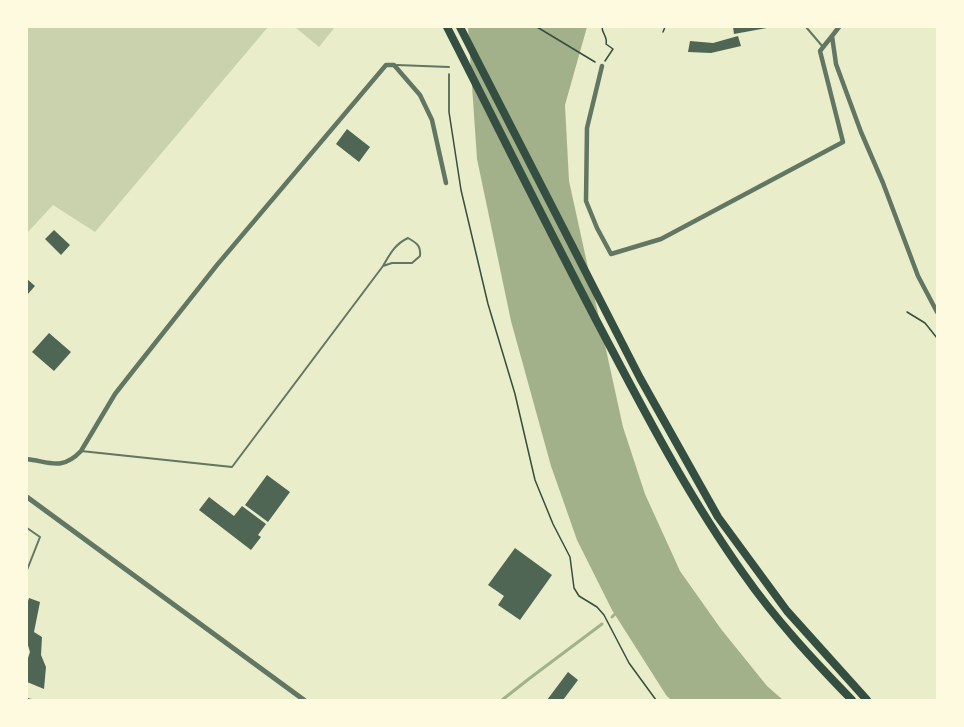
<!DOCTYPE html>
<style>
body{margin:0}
#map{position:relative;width:964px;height:727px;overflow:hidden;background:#e9edc9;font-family:Roboto,sans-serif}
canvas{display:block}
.frame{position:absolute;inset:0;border:28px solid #fefae0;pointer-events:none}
</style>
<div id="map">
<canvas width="964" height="727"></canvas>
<div class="frame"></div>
</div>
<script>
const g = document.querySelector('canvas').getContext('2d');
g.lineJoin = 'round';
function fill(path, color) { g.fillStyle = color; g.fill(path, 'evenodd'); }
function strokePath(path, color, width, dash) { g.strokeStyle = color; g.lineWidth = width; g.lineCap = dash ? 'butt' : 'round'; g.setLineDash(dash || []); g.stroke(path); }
fill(new Path2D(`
 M 27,27 L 268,27 L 95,232 L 53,205 L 27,233 Z
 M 295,27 L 335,27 L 319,47 Z`), '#cad2ad');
fill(new Path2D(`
 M 468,27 L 587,27 L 565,105 L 569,181 L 623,427 L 645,494 L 680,571 L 721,629 L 767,686 L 783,700 L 671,700 L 666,695 L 612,610 L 577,540 L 551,466 L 511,321 L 477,159 Z`), '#a3b18a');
strokePath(new Path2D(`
 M 612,617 L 615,614
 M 502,700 L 530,678 L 602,624`), '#a3b18a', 3);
fill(new Path2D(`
 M 733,27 L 767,27 L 767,28 L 734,34 Z
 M 738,36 L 741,46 L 711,53 L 688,52 L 690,41 L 713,43 Z
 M 347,129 L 370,147 L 359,162 L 336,144 Z
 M 54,230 L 70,245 L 61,255 L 45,239 Z
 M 27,279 L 35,286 L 27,295 Z
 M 49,333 L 71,352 L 54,371 L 32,352 Z
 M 267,475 L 290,492 L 268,522 L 245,505 Z
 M 209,497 L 234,516 L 242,506 L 266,524 L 258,535 L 261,537 L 251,550 L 199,510 Z
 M 515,548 L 552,575 L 520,620 L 498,605 L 504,596 L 488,585 Z
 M 29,598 L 40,602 L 34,632 L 42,637 L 41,655 L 46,667 L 44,689 L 27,682 L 27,661 L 30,652 L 27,642 L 27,604 Z
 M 568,672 L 578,680 L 563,700 L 547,700 Z`), '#4f6655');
strokePath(new Path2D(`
 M 537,27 L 595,62
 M 602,27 C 602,34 608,37 606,44 L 613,49 L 605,61
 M 663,32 L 665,27
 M 449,74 L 449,112 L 461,190 L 488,304 L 515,394 L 535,480 L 553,524 L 570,557 L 574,588 L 579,596 L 597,607 L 604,615 L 629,663 L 656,700
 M 907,312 L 925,323 L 937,338`), '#344e41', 1.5);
strokePath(new Path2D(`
 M 806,27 L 823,47
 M 397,65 L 449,67
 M 81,451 L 232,467 L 383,266 C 390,254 395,244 408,238 C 417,243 421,246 420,256 L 412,263 L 392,263 L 383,266
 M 27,528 L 40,537 L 27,570
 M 27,699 L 32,700`), '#617663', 2);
strokePath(new Path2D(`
 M 839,27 L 832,36 L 836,64 L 861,132 L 883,183 L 918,276 L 937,312
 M 602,66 L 587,128 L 586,201 L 597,228 L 611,254 L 661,239 L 843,142 L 820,51 L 832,36
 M 27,459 C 50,462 62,471 81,451 L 115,394 L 133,371 L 217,265 L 386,65 L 394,65 L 420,95 L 432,120 L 446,183`), '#617663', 4.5);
strokePath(new Path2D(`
 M 27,497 L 304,700`), '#617663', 5);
strokePath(new Path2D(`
 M 447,27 C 502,135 555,243 612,350 C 652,426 693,503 743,573 C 775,619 813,660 852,700
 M 460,27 L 640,378 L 718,517 L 787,611 L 867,700`), '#344e41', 8);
</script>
